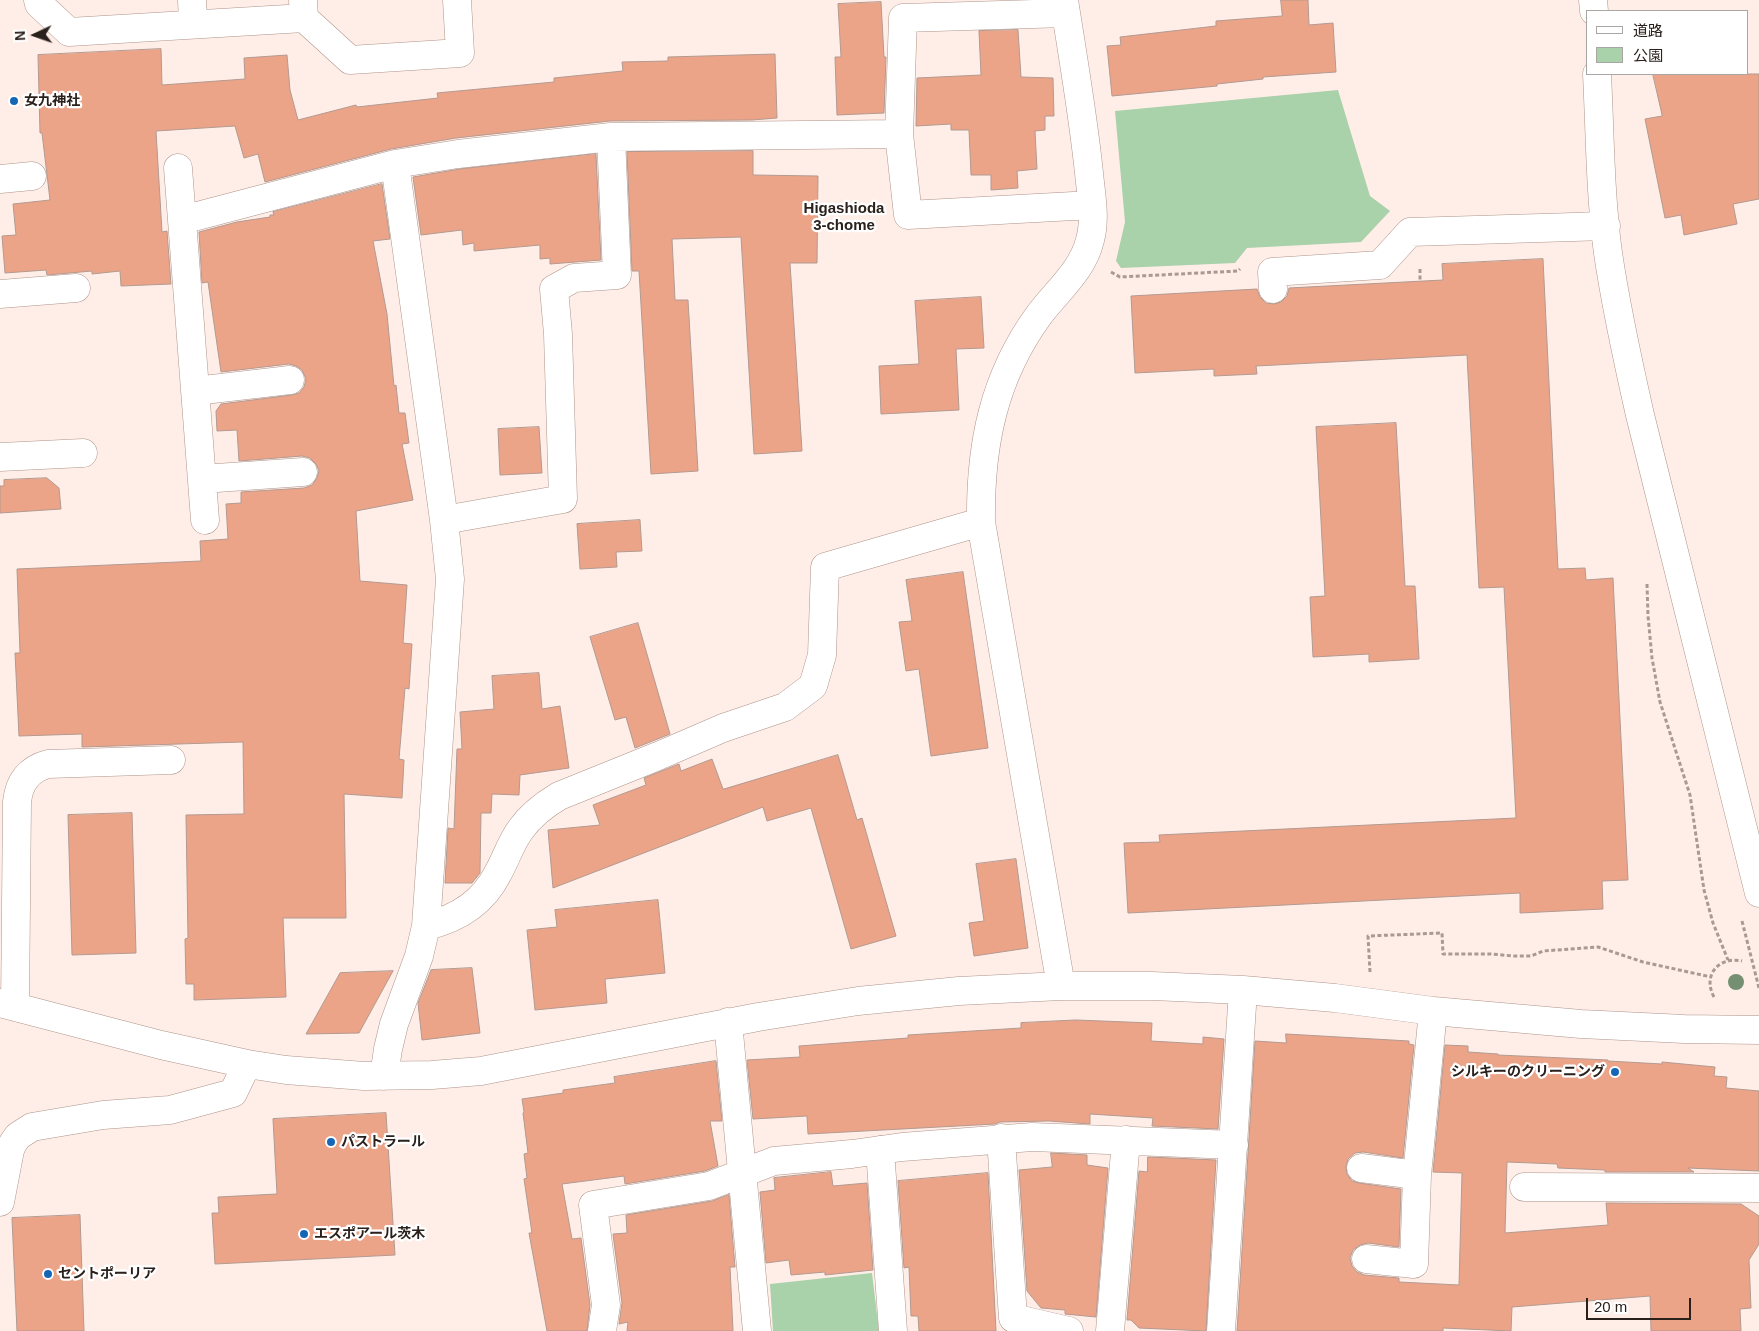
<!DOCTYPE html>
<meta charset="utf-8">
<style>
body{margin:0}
#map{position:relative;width:1759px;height:1331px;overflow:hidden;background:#ffeee7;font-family:Helvetica,"Noto Sans JP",sans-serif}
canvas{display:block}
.legend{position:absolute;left:1586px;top:10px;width:162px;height:65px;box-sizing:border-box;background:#fff;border:1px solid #aaa6a4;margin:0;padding:6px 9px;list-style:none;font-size:15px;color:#2a201c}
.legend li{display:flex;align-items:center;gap:10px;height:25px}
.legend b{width:25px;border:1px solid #aaa6a4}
.north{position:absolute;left:10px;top:10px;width:50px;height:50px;-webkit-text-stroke:4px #fff;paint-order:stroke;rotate:267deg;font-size:14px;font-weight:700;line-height:20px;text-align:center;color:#2a201c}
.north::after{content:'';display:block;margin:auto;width:18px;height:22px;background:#2a201c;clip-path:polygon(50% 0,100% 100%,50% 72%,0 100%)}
.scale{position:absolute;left:1586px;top:1298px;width:105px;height:22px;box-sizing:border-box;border:2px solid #2a201c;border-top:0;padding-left:6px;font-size:15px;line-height:18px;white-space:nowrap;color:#2a201c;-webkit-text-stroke:4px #fff;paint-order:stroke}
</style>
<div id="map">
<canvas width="1759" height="1331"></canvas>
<ul class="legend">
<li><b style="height:6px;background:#fff"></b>道路</li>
<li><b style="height:14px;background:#a9d1aa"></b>公園</li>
</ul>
<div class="north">N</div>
<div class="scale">20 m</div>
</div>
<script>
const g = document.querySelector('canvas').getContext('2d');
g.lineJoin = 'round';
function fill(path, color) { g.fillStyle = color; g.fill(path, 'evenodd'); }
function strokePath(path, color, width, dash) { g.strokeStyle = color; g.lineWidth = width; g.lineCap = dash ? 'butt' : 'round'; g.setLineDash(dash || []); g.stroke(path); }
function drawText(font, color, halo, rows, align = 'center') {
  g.font = font + ' Helvetica,"Noto Sans JP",sans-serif'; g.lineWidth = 4.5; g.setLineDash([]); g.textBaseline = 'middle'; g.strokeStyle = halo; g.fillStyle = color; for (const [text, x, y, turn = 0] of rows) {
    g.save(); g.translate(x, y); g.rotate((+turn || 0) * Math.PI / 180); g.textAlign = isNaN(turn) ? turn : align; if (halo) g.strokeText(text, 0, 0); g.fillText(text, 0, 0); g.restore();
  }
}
fill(new Path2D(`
 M 1338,90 L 1370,196 L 1390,211 L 1361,242 L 1247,248 L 1235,263 L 1121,268 L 1116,261 L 1125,222 L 1115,111 Z
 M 872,1273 L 879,1331 L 773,1331 L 770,1284 Z`), '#a9d1aa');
const building = new Path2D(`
 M 1281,0 L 1308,0 L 1309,25 L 1333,23 L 1336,72 L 1263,77 L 1263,79 L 1217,84 L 1217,86 L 1112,96 L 1107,46 L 1121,45 L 1120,37 L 1216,26 L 1216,21 L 1282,16 Z
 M 881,2 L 884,57 L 886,57 L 884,113 L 837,115 L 835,57 L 841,57 L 838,4 Z
 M 1018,30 L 1021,77 L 1053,78 L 1054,116 L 1045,116 L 1045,130 L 1035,131 L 1037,169 L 1017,171 L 1018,188 L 991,190 L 991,175 L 971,175 L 969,130 L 951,130 L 951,124 L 916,126 L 917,78 L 981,75 L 979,31 Z
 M 161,49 L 162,85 L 245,79 L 244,58 L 287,55 L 290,90 L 298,120 L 356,105 L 357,107 L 438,98 L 437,93 L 554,82 L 554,78 L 623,71 L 622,62 L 668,61 L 668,57 L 775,54 L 777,118 L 752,120 L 610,121 L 456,138 L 391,149 L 265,182 L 258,154 L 244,158 L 235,126 L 156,131 L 162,232 L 167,231 L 171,284 L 121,286 L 120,271 L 92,274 L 92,271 L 47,275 L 46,270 L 5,273 L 2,236 L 16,235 L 13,204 L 50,200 L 42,133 L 40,133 L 38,55 Z
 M 1653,74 L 1759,74 L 1759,199 L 1733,204 L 1737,224 L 1684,235 L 1681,215 L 1665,218 L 1645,119 L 1662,116 Z
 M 753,151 L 753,175 L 818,176 L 817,263 L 790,263 L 802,451 L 754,454 L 741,237 L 672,239 L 675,300 L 688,300 L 698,471 L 651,474 L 639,271 L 632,271 L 627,152 Z
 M 596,154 L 601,260 L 550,264 L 550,258 L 540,259 L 540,245 L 474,251 L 474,243 L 463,245 L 462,230 L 421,235 L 413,177 L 460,169 Z
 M 382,184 L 390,239 L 373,241 L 387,314 L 394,386 L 396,385 L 399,413 L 405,413 L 409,443 L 402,444 L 413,500 L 356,511 L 360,581 L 407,585 L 403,643 L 412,644 L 409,689 L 405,688 L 399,759 L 404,760 L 402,798 L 344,794 L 346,918 L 283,918 L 286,997 L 194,1000 L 194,984 L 186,984 L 185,939 L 188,938 L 186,815 L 244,814 L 243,742 L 82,747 L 82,734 L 19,736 L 15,653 L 20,653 L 17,569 L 201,561 L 200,541 L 228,539 L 226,504 L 241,503 L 241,492 L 304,488 L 312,485 L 317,478 L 319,471 L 316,464 L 310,458 L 302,456 L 239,461 L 237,430 L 217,431 L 216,411 L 221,404 L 292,395 L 299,393 L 304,387 L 306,379 L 302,370 L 296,366 L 289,364 L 221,372 L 208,282 L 202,283 L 199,232 L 237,222 L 270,217 L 270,215 L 274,215 L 273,212 Z
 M 1543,259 L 1558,569 L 1585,568 L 1586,580 L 1613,578 L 1628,880 L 1602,881 L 1603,909 L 1520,913 L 1520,893 L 1128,913 L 1124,843 L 1160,842 L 1159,835 L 1516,818 L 1504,587 L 1479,588 L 1467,355 L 1256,366 L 1257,374 L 1214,376 L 1214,369 L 1135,373 L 1131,296 L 1257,289 L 1260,297 L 1266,303 L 1274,304 L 1281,302 L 1287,296 L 1289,288 L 1443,280 L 1442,264 Z
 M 981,297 L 984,348 L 956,349 L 959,410 L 881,414 L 879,366 L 919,364 L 915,301 Z
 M 1396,423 L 1405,586 L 1415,586 L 1419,659 L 1369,662 L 1369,654 L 1313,657 L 1310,597 L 1325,596 L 1316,427 Z
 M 539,427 L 542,473 L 500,475 L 498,429 Z
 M 47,478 L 59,488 L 61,509 L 0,513 L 0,486 L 4,486 L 4,480 Z
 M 640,520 L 642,551 L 616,552 L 617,567 L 580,569 L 577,524 Z
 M 963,572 L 988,748 L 931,756 L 919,669 L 906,671 L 899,622 L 912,621 L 906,580 Z
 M 638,623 L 670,734 L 635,748 L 626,717 L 615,720 L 590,637 Z
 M 539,673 L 542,709 L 560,706 L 569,768 L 520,775 L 519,795 L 492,794 L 491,813 L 481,813 L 480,873 L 472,883 L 445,883 L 448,828 L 454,829 L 457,749 L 462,749 L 460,712 L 494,709 L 492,676 Z
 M 838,755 L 857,820 L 862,818 L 896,936 L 851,949 L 811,808 L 767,821 L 763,807 L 553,888 L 548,830 L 600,825 L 593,805 L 646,785 L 644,778 L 679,764 L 681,771 L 712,759 L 723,789 Z
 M 132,813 L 136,953 L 72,955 L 68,815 Z
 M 1016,859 L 1028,948 L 974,956 L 969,923 L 984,921 L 976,864 Z
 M 658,900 L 665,973 L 605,979 L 607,1003 L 535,1010 L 527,930 L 557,927 L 555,910 Z
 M 472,968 L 480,1033 L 422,1040 L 418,1003 L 431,970 Z
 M 393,971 L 359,1033 L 306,1034 L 340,973 Z
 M 1076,1020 L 1152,1023 L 1151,1041 L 1203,1044 L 1203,1037 L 1224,1039 L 1218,1129 L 1152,1126 L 1153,1118 L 1090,1114 L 1090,1124 L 1049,1121 L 1000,1122 L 995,1124 L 808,1134 L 807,1116 L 753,1119 L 747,1060 L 800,1057 L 799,1046 L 908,1038 L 908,1035 L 1021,1028 L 1021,1023 Z
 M 1286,1034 L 1409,1041 L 1409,1044 L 1414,1045 L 1403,1158 L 1363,1152 L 1355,1153 L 1348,1159 L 1346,1167 L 1347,1174 L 1352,1181 L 1359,1183 L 1401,1189 L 1399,1247 L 1368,1243 L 1360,1245 L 1353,1250 L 1350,1258 L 1352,1266 L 1357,1272 L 1364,1275 L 1399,1278 L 1399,1282 L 1459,1285 L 1462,1173 L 1433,1172 L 1445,1045 L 1468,1046 L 1468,1052 L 1498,1054 L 1498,1055 L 1608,1060 L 1608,1061 L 1662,1064 L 1662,1062 L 1715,1067 L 1714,1076 L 1727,1077 L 1726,1088 L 1759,1091 L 1759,1171 L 1688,1168 L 1694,1172 L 1605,1172 L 1605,1170 L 1558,1168 L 1557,1164 L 1507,1162 L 1505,1233 L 1608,1225 L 1606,1203 L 1741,1204 L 1759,1216 L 1759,1244 L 1749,1260 L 1751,1308 L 1740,1309 L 1741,1331 L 1651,1331 L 1650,1296 L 1512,1307 L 1511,1331 L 1443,1328 L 1443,1331 L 1237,1331 L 1255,1041 L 1286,1043 Z
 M 716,1061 L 722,1121 L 710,1121 L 718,1166 L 705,1171 L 625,1184 L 624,1176 L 562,1184 L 572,1239 L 581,1238 L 590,1305 L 587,1331 L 547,1331 L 529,1233 L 532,1233 L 524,1179 L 527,1178 L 524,1154 L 528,1153 L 523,1113 L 524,1112 L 522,1099 L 563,1093 L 563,1090 L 615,1083 L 614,1077 Z
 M 386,1113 L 395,1255 L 215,1264 L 212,1213 L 219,1213 L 218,1197 L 277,1194 L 273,1119 Z
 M 1051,1153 L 1087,1155 L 1087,1165 L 1108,1168 L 1096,1317 L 1065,1314 L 1065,1310 L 1041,1308 L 1027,1291 L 1019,1170 L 1052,1167 Z
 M 1148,1157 L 1216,1160 L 1206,1331 L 1139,1328 L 1131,1320 L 1127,1320 L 1139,1171 L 1147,1172 Z
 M 831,1172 L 833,1186 L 867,1183 L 873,1270 L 825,1275 L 825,1272 L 791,1275 L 789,1260 L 766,1263 L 760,1192 L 775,1190 L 774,1178 Z
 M 988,1173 L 996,1331 L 919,1331 L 918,1316 L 911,1316 L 909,1267 L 904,1268 L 898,1181 Z
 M 729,1195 L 735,1267 L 730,1267 L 733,1331 L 627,1331 L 628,1322 L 619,1324 L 622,1303 L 613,1234 L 627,1233 L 626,1215 L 712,1201 Z
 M 80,1215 L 84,1331 L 17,1331 L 12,1218 Z`);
fill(building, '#eca489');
strokePath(building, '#b39990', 1);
const minor = new Path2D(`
 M 38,0 L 39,4 L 69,32 L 304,18 L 303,0
 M 192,0 L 193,23
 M 1593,0 L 1594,11
 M 304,18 L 350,60 L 460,53 L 457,0
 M 1597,74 C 1600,133 1600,194 1608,253 C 1616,308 1628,362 1640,415 L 1759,893
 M 899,134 L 908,215 L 1092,205
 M 178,168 L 205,520
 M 0,179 L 32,176
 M 182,220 L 395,164
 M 1273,289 L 1272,272 L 1380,265 L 1410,232 L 1606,226
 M 0,294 L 76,288
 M 195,391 L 290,380
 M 0,457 L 83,453
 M 202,479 L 303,472
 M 444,520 L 563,499 L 558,334 L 554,289 L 574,278 L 617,275 L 611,137
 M 426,926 C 457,919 483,903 498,873 C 506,859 511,842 521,829 C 531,815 544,805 559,796 L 658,756 L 723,728 L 785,707 L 813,686 L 822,655 L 825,567 L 981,522
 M 1061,986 L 981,522 C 980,446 993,378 1039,315 C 1057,291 1083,270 1090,240 C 1096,218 1091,195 1089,173 C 1083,115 1073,58 1064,0
 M 0,1003 L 161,1045 L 247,1064 L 286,1070 L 364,1076 L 432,1075 L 481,1071 L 758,1017 L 858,1001 L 959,991 L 1061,986 L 1152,986 L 1243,990 L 1335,998 L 1433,1011 L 1581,1024 L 1684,1029 L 1759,1030
 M 15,1007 L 17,802 C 19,782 29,769 48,764 L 171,760
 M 728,1022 L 757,1331
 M 384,1076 L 388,1049 L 394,1024 L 419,956 L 426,926 L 450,579 L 444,520 L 395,164 L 458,154 L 611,137 L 899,134 L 903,18 L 1066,13
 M 1001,1138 L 1013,1318 L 1069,1331
 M 880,1150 L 893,1331
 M 1361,1168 L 1417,1175
 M 1524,1187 L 1759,1188
 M 0,1202 L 10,1150 L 13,1143 L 18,1136 L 32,1127 L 103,1115 L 170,1110 L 233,1093 L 247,1064
 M 1366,1259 L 1414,1264 L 1417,1175 L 1433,1011
 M 602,1331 L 606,1305 L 593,1205 L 709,1186 L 774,1161 L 852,1154 L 902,1147 L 1032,1137 L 1234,1145
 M 1110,1331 L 1126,1140
 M 1221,1331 L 1243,990`);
strokePath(minor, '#ae948a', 29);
strokePath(new Path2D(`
 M 1420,269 L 1420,281
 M 1111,272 L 1120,277 L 1238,271 L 1240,269
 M 1647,584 L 1648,616 L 1652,658 L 1660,702 L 1690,795 L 1704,890 L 1713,923 L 1728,960
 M 1742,921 L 1759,988
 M 1370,972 L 1368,936 L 1442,933 L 1443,954 L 1491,954 L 1514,956 L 1531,956 L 1543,951 L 1598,947 L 1643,962 L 1711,977
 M 1714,997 C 1702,975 1719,956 1742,961`), '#a89994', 3, [4, 2.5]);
strokePath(minor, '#fff', 28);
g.fillStyle = '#748f71';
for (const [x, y] of [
 [1736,982]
]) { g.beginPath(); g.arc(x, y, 8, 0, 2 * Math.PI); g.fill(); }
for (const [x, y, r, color] of [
 [14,101,5,"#1567b6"],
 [1615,1072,5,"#1567b6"],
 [331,1142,5,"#1567b6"],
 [304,1234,5,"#1567b6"],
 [48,1274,5,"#1567b6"]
]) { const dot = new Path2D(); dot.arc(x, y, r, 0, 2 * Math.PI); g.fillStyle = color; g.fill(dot); strokePath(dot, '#fff', 2); }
drawText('bold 14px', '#2a201c', '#fff', [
 ["女九神社",24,101],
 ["シルキーのクリーニング",1605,1072,"right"],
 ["パストラール",341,1142],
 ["エスポアール茨木",314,1234],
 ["セントポーリア",58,1274]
], 'left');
drawText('bold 15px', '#2a201c', '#fff', [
 ["Higashioda",844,209],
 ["3-chome",844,226]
]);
</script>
